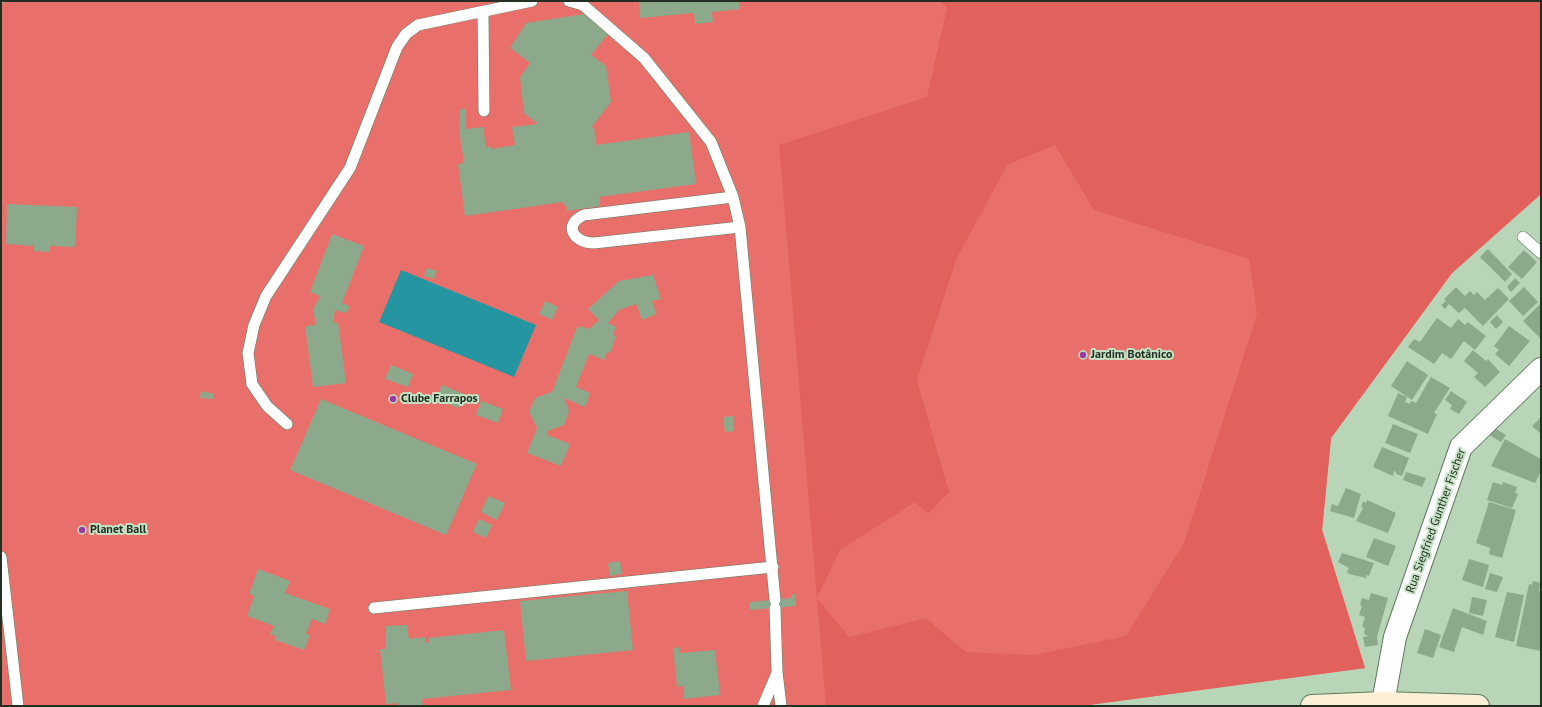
<!DOCTYPE html>
<meta charset="utf-8">
<style>
body{margin:0}
#map{position:relative;width:1542px;height:707px;overflow:hidden;background:#b8d6b7;font-family:"PT Sans",sans-serif}
canvas{display:block}
.frame{position:absolute;inset:0;border:2px solid #242f24;pointer-events:none}
</style>
<div id="map">
<canvas width="1542" height="707"></canvas>
<div class="frame"></div>
</div>
<script>
const g = document.querySelector('canvas').getContext('2d');
g.lineJoin = 'round';
function fill(path, color) { g.fillStyle = color; g.fill(path, 'evenodd'); }
function strokePath(path, color, width, dash) { g.strokeStyle = color; g.lineWidth = width; g.lineCap = dash ? 'butt' : 'round'; g.setLineDash(dash || []); g.stroke(path); }
function drawText(font, color, halo, rows, align = 'center') {
  g.font = font + ' "PT Sans",sans-serif'; g.lineWidth = 4; g.setLineDash([]); g.textBaseline = 'middle'; g.strokeStyle = halo; g.fillStyle = color; for (const [text, x, y, turn = 0] of rows) {
    g.save(); g.translate(x, y); g.rotate((+turn || 0) * Math.PI / 180); g.textAlign = isNaN(turn) ? turn : align; if (halo) g.strokeText(text, 0, 0); g.fillText(text, 0, 0); g.restore();
  }
}
fill(new Path2D(`
 M 12,1 L 1541,1 L 1541,194 L 1452,273 L 1331,438 L 1322,530 L 1365,668 L 1081,706 L 1,706 L 1,3 Z`), '#e9706a');
fill(new Path2D(`
 M 940,1 L 1541,1 L 1541,194 L 1452,273 L 1331,438 L 1322,530 L 1365,668 L 1081,706 L 826,706 L 779,145 L 927,97 L 947,8 ZM 1055,145 L 1094,210 L 1249,259 L 1257,314 L 1184,543 L 1126,636 L 1034,655 L 966,652 L 926,618 L 849,637 L 817,598 L 840,550 L 915,502 L 928,514 L 949,492 L 917,380 L 956,260 L 1007,165 Z`), '#e1615d');
fill(new Path2D(`
 M 401,270 L 536,325 L 514,377 L 379,322 Z`), '#2596a1');
fill(new Path2D(`
 M 639,1 L 739,1 L 740,9 L 712,12 L 713,22 L 695,24 L 694,13 L 640,18 Z
 M 584,14 L 608,34 L 591,55 L 606,66 L 611,102 L 591,128 L 594,127 L 596,145 L 689,132 L 696,184 L 599,197 L 600,206 L 567,211 L 566,205 L 563,205 L 563,202 L 465,216 L 458,164 L 464,163 L 459,130 L 460,109 L 466,109 L 466,129 L 483,127 L 486,147 L 490,146 L 491,149 L 515,145 L 512,127 L 538,124 L 524,113 L 520,77 L 530,63 L 510,48 L 526,23 Z
 M 7,204 L 77,207 L 75,247 L 50,246 L 50,252 L 34,251 L 34,246 L 6,244 Z
 M 332,234 L 364,246 L 342,303 L 349,306 L 348,311 L 345,313 L 335,310 L 333,323 L 338,322 L 346,383 L 313,387 L 305,326 L 316,325 L 313,309 L 320,296 L 310,292 Z
 M 1488,249 L 1512,274 L 1505,282 L 1480,257 Z
 M 1524,250 L 1537,262 L 1522,279 L 1508,267 Z
 M 427,268 L 437,271 L 434,279 L 424,276 Z
 M 653,275 L 661,299 L 652,301 L 656,314 L 642,320 L 636,304 L 619,310 L 608,323 L 616,327 L 613,335 L 616,336 L 610,353 L 607,352 L 604,360 L 589,354 L 576,387 L 590,393 L 585,407 L 564,398 L 569,411 L 564,425 L 548,431 L 547,435 L 570,444 L 561,466 L 527,453 L 537,428 L 529,412 L 535,398 L 552,392 L 577,327 L 579,328 L 580,326 L 589,329 L 599,320 L 588,309 L 619,281 Z
 M 1515,278 L 1520,283 L 1511,292 L 1507,287 Z
 M 1456,287 L 1465,296 L 1470,291 L 1474,295 L 1477,292 L 1485,300 L 1498,288 L 1509,299 L 1483,326 L 1465,308 L 1459,313 L 1449,304 L 1445,309 L 1441,305 L 1446,301 L 1444,299 Z
 M 1524,287 L 1538,302 L 1523,316 L 1509,301 Z
 M 545,301 L 558,307 L 552,320 L 539,314 Z
 M 1541,303 L 1541,339 L 1523,321 Z
 M 1497,315 L 1503,322 L 1496,329 L 1490,322 Z
 M 1437,318 L 1451,328 L 1458,319 L 1465,325 L 1468,322 L 1486,336 L 1475,350 L 1464,341 L 1451,359 L 1442,353 L 1434,364 L 1408,347 L 1414,339 L 1420,342 Z
 M 1509,326 L 1530,341 L 1509,366 L 1495,354 L 1499,350 L 1494,346 Z
 M 1473,350 L 1486,361 L 1488,359 L 1500,372 L 1485,387 L 1474,377 L 1478,373 L 1464,361 Z
 M 1407,361 L 1428,375 L 1412,400 L 1391,386 Z
 M 391,365 L 413,374 L 408,387 L 385,379 Z
 M 1431,377 L 1450,388 L 1434,413 L 1437,414 L 1428,434 L 1388,416 L 1398,393 L 1407,397 L 1405,402 L 1410,404 L 1411,401 L 1416,403 Z
 M 442,385 L 464,394 L 458,408 L 436,399 Z
 M 201,391 L 214,394 L 214,399 L 200,398 Z
 M 1451,391 L 1467,402 L 1459,414 L 1450,409 L 1452,405 L 1445,400 Z
 M 321,399 L 477,464 L 446,535 L 290,470 Z
 M 481,401 L 503,409 L 498,423 L 476,415 Z
 M 733,416 L 734,431 L 725,432 L 723,417 Z
 M 1541,417 L 1541,434 L 1532,426 Z
 M 1393,424 L 1418,434 L 1410,453 L 1385,443 Z
 M 1493,427 L 1506,435 L 1501,442 L 1489,435 Z
 M 1505,439 L 1541,459 L 1541,472 L 1535,483 L 1491,466 Z
 M 1382,447 L 1409,458 L 1402,476 L 1396,474 L 1396,472 L 1394,471 L 1393,476 L 1373,467 Z
 M 1406,472 L 1426,478 L 1422,487 L 1403,480 Z
 M 1493,482 L 1502,485 L 1503,482 L 1517,487 L 1515,493 L 1518,494 L 1512,508 L 1487,500 Z
 M 1346,488 L 1361,494 L 1354,518 L 1330,511 L 1332,504 L 1338,506 Z
 M 488,496 L 505,503 L 497,520 L 481,512 Z
 M 1367,500 L 1396,513 L 1388,533 L 1356,521 L 1363,508 L 1361,507 L 1363,501 L 1366,503 Z
 M 1489,502 L 1516,510 L 1502,558 L 1489,554 L 1490,548 L 1476,543 Z
 M 479,519 L 492,525 L 486,538 L 473,532 Z
 M 1374,538 L 1396,546 L 1388,566 L 1366,557 Z
 M 1342,553 L 1374,563 L 1369,576 L 1367,575 L 1366,578 L 1349,574 L 1347,572 L 1349,568 L 1338,562 Z
 M 1469,559 L 1489,565 L 1483,587 L 1462,580 Z
 M 620,561 L 622,574 L 610,576 L 608,563 Z
 M 258,569 L 290,581 L 285,593 L 330,609 L 325,624 L 312,619 L 306,634 L 310,635 L 304,650 L 275,640 L 276,636 L 270,634 L 274,626 L 247,616 L 254,596 L 249,594 Z
 M 1490,573 L 1503,577 L 1497,592 L 1485,589 Z
 M 1533,581 L 1541,583 L 1539,591 L 1541,591 L 1541,651 L 1516,646 L 1529,584 L 1532,585 Z
 M 627,591 L 633,650 L 526,661 L 520,601 Z
 M 1507,592 L 1524,595 L 1514,642 L 1495,637 Z
 M 1371,593 L 1388,598 L 1377,637 L 1378,645 L 1365,647 L 1363,637 L 1369,636 L 1364,634 L 1365,628 L 1362,627 L 1365,617 L 1359,615 L 1362,606 L 1360,605 L 1362,598 L 1369,600 Z
 M 795,594 L 796,606 L 750,610 L 750,602 L 791,598 L 791,595 Z
 M 1472,597 L 1487,600 L 1483,616 L 1469,613 Z
 M 1453,608 L 1487,621 L 1483,635 L 1462,627 L 1454,652 L 1439,647 Z
 M 407,625 L 409,639 L 425,637 L 425,643 L 429,642 L 428,638 L 504,630 L 511,690 L 422,699 L 423,706 L 398,706 L 398,703 L 386,704 L 380,649 L 386,649 L 386,626 Z
 M 1425,629 L 1441,635 L 1433,658 L 1417,653 Z
 M 679,647 L 680,653 L 715,650 L 720,695 L 684,699 L 683,686 L 677,687 L 673,648 Z`), '#8ca98c');
const lane = new Path2D(`
 M 569,1 L 583,5 L 644,58 L 711,142 L 733,197 L 740,227 L 775,600
 M 483,12 L 484,111
 M 733,197 L 584,215 C 562,225 574,243 594,243 L 740,227
 M 1523,237 L 1541,253
 M 287,424 L 267,406 L 252,384 L 248,353 L 254,325 L 266,296 L 350,168 L 397,47 L 406,34 L 418,25 L 532,1
 M 1,557 L 18,706
 M 374,608 L 773,567
 M 775,608 L 777,672 L 781,706
 M 763,706 L 777,673`);
const street = new Path2D(`
 M 1383,703 L 1395,637 L 1461,447 L 1541,369`);
const secondary = new Path2D(`
 M 1312,706 L 1383,703 L 1478,706`);
strokePath(lane, '#5f7a5f', 12);
strokePath(street, '#5f7a5f', 24);
strokePath(secondary, '#5f7a5f', 24);
strokePath(lane, '#fff', 11);
strokePath(street, '#fff', 22);
strokePath(secondary, '#fbefd6', 22);
for (const [x, y, r, color] of [
 [1083,355,4,"#9b3ba3"],
 [393,399,4,"#9b3ba3"],
 [82,530,4,"#9b3ba3"]
]) { const dot = new Path2D(); dot.arc(x, y, r, 0, 2 * Math.PI); g.fillStyle = color; g.fill(dot); strokePath(dot, '#c5e3c4', 1.5); }
drawText('bold 12px', '#242f24', '#c5e3c4', [
 ["Jardim Botânico",1091,355],
 ["Clube Farrapos",401,399],
 ["Planet Ball",90,530]
], 'left');
drawText('12px', '#242f24', '#c5e3c4', [
 ["Rua Siegfried Gunther Fischer",1436,521,-70]
]);
</script>
